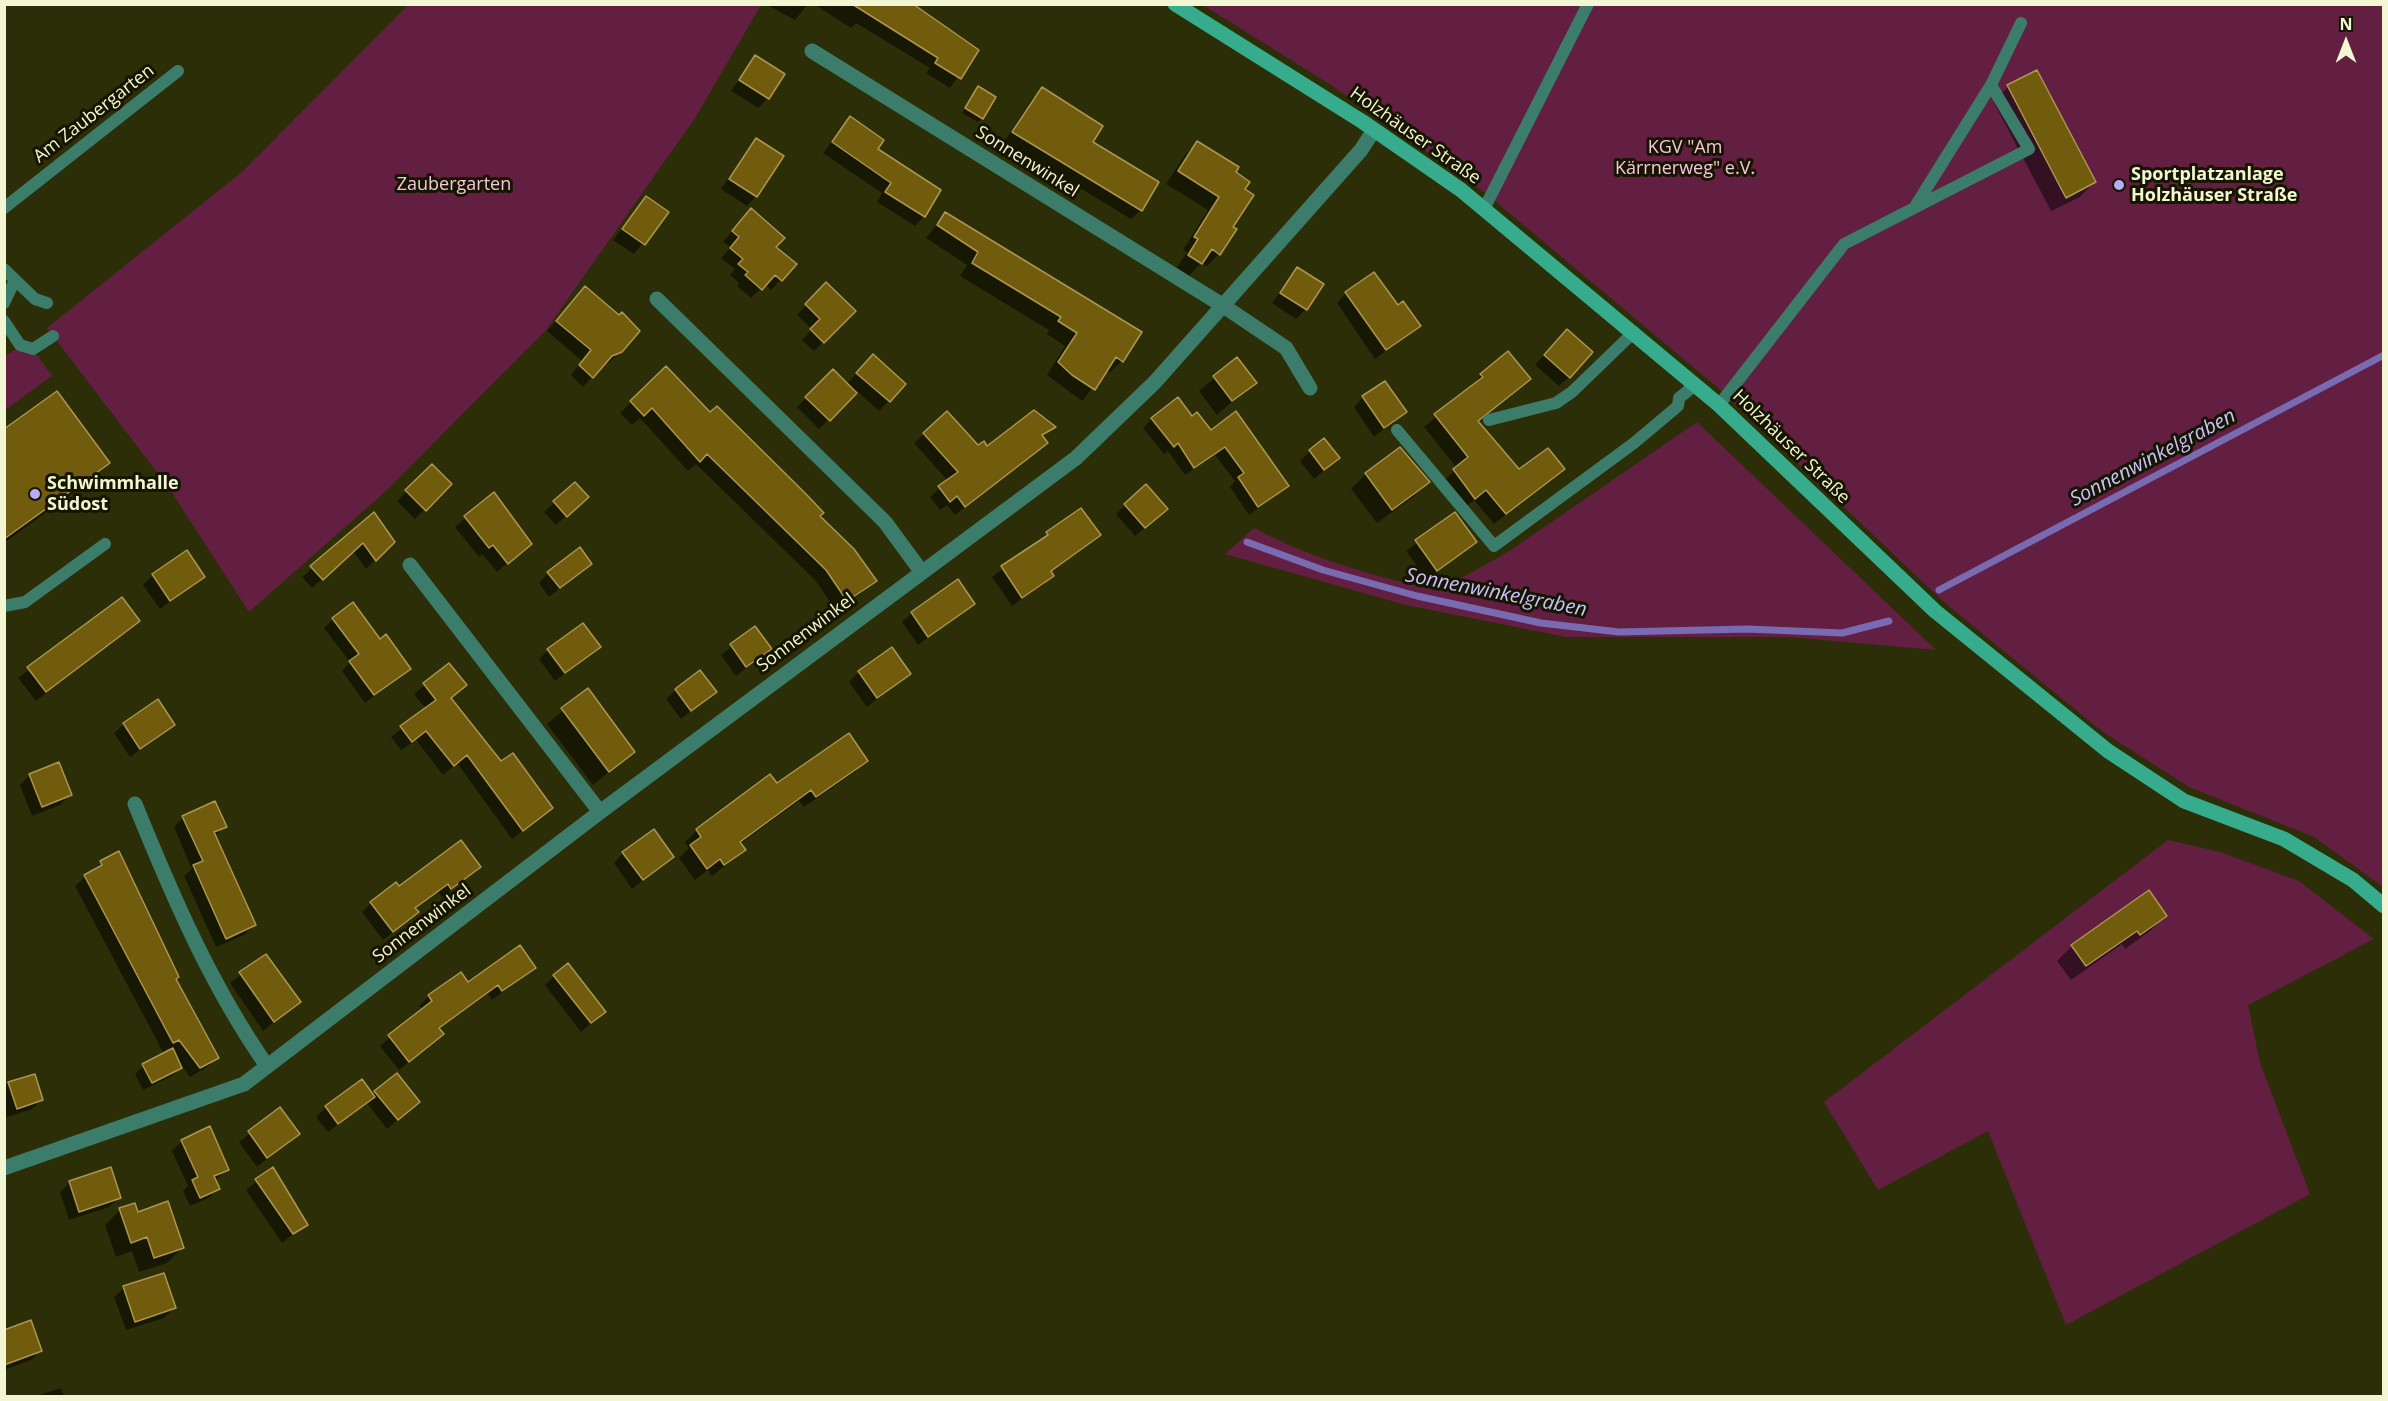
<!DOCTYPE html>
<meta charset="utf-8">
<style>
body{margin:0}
#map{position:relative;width:2388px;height:1401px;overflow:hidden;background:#2c2e07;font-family:"Open Sans",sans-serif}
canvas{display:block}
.frame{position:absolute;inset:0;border:6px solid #f3f6d2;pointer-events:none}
.north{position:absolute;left:2316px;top:12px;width:60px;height:60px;-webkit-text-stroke:4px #151500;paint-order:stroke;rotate:0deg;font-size:16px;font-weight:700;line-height:24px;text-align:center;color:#f3f6d2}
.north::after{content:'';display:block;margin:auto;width:21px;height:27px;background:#f3f6d2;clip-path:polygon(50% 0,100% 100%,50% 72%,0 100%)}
</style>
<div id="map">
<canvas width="2388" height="1401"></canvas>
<div class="frame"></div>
<div class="north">N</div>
</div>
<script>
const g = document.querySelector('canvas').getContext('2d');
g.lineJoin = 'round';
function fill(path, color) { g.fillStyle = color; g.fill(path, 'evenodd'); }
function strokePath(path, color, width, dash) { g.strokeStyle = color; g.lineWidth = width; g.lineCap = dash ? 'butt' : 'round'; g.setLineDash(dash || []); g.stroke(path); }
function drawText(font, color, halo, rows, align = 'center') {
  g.font = font + ' "Open Sans",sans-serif'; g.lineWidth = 6; g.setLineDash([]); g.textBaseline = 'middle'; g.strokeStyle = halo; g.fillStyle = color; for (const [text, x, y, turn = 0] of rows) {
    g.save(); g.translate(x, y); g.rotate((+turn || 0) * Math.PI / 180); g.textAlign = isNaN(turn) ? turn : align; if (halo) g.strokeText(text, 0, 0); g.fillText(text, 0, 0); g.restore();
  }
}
fill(new Path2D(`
 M 408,5 L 761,5 L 695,118 L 546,330 L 386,491 L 249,612 L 169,488 L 47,328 L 243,171 Z
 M 1203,5 L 2383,5 L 2383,887 L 2314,837 L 2189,787 L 2103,732 L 1945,603 L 1717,387 L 1484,192 L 1331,85 Z
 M 27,341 L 52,376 L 5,410 L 4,357 Z
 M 1697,422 L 1936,650 L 1790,637 L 1566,637 L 1406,605 L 1225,554 L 1254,528 C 1311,559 1375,576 1438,591 L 1508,552 Z
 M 2168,840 L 2220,852 L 2299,881 L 2374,939 L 2248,1005 L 2260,1063 L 2310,1194 L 2066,1325 L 1988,1131 L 1878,1190 L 1824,1102 Z`), '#621f42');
fill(new Path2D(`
 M 808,4 L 795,20 L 769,6 L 770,4 Z
 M 814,4 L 897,4 L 977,51 L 950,88 L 926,73 L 930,68 L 856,23 L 851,28 Z
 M 755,57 L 768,98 L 758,108 L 731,91 Z
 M 2008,87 L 2094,182 L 2080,197 L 2051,211 L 1993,101 Z
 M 978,88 L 982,118 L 978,122 L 962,113 Z
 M 1042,89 L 1141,210 L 1131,219 L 1004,142 L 1032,99 Z
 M 850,118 L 924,216 L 915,226 L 877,202 L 882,193 L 823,153 Z
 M 756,140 L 756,196 L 747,206 L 721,189 L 747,150 Z
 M 1197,143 L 1233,173 L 1243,190 L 1219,254 L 1207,266 L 1201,263 L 1189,276 L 1177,268 L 1187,252 L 1183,250 L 1208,210 L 1166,184 L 1185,155 Z
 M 646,198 L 667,212 L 634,254 L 613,240 Z
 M 945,214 L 1122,361 L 1109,373 L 1106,371 L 1082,401 L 1047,375 L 1065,346 L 1047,334 L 1049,330 L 960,276 L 967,265 L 926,238 Z
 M 741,220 L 794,265 L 771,290 L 765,284 L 751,298 L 737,286 L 739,283 L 730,275 L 735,269 L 721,258 L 731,247 L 723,242 Z
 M 1297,269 L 1306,309 L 1296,319 L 1272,303 Z
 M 826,284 L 854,311 L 814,351 L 802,340 L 812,329 L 797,315 Z
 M 1346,293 L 1419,326 L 1375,359 L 1337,303 Z
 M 576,298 L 620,351 L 610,362 L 603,364 L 583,387 L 571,375 L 582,361 L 547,331 Z
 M 1557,341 L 1569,377 L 1559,386 L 1535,365 Z
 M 1237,359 L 1255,382 L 1217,415 L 1199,391 Z
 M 863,366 L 904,384 L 879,411 L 857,391 L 819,429 L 797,407 L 833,371 L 847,384 Z
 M 666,368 L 818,516 L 875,580 L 864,591 L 836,611 L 816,581 L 696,464 L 688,471 L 640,418 L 632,425 L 620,413 Z
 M 1481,375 L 1529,379 L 1477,422 L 1518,471 L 1563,469 L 1494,524 L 1474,500 L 1463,509 L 1443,482 L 1457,468 L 1424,427 L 1471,387 Z
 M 1363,397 L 1405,412 L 1374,437 L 1354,407 Z
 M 947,413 L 978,447 L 987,448 L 1054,427 L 1042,438 L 1046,443 L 1037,452 L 955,515 L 947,505 L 940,510 L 930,497 L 948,481 L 914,443 Z
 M 1192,418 L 1211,432 L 1287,486 L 1249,515 L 1230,487 L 1235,481 L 1215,455 L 1185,475 L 1168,451 L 1164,454 L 1143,428 L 1152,419 Z
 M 4,431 L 108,462 L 88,482 L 4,543 Z
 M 1310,451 L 1338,458 L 1314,479 L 1300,461 Z
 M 432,466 L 450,484 L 415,519 L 397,501 Z
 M 1366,474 L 1428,482 L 1413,497 L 1377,523 L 1351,489 Z
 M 575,484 L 577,506 L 556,525 L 544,512 Z
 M 494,494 L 530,544 L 497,572 L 482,554 L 479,557 L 455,527 Z
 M 1125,505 L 1156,518 L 1135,536 L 1116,514 Z
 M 1081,510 L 1099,535 L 1050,572 L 1052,576 L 1043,585 L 1012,606 L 992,577 Z
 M 373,514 L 393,542 L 366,569 L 353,551 L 312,588 L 302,577 Z
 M 1455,514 L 1475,542 L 1427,579 L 1406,551 Z
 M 590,564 L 549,597 L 539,583 L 548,573 Z
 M 153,575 L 203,577 L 160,609 L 143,585 Z
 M 121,599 L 138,621 L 36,701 L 18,678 Z
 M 973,604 L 918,645 L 902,622 L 912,613 Z
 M 333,619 L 409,669 L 365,703 L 342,671 L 350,662 L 324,628 Z
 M 755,628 L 770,649 L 736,676 L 721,655 Z
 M 599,647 L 555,681 L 539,659 L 548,650 Z
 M 449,665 L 465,685 L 450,699 L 501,763 L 551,808 L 512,839 L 457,763 L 443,775 L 416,740 L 401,750 L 391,737 L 426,709 L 414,694 Z
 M 859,672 L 909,674 L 867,707 L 849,682 Z
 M 587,690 L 633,752 L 593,785 L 547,724 Z
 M 676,690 L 715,692 L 681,719 L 666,699 Z
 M 124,724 L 173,725 L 130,757 L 114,733 Z
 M 866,760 L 855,772 L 804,807 L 799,801 L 740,844 L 744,850 L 712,876 L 708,870 L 695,880 L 679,858 L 689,848 L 685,842 L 697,830 L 770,776 L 776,785 Z
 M 30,775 L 70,795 L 60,805 L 32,816 L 20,785 Z
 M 183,818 L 225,826 L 215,836 L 254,925 L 244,935 L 216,947 L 184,876 L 192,869 L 174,827 Z
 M 118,853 L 174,980 L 217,1058 L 207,1067 L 190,1077 L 182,1066 L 172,1076 L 143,1090 L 135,1074 L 143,1066 L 171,1051 L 169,1048 L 163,1052 L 75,886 L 101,862 Z
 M 623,853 L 672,857 L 632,889 L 614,863 Z
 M 479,867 L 442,897 L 438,892 L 415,909 L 417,912 L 408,921 L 383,940 L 362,912 L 371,903 L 399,888 Z
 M 2165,916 L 2150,931 L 2125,949 L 2122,944 L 2071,980 L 2057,961 L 2072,946 Z
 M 266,956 L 299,1002 L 263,1031 L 230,983 Z
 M 534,968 L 492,1000 L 488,994 L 438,1029 L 442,1034 L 399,1070 L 380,1046 L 422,1010 L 419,1006 L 429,996 L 460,974 L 467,984 Z
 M 554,976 L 604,1012 L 581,1032 L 545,985 Z
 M 34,1076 L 42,1100 L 32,1109 L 4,1118 L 4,1085 Z
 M 375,1092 L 418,1102 L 387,1129 L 367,1103 L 328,1132 L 316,1117 L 326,1107 L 372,1095 Z
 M 280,1109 L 298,1134 L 257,1167 L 239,1142 Z
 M 182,1141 L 228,1169 L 215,1180 L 218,1188 L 209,1198 L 190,1206 L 183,1191 L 188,1186 L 172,1151 Z
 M 272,1169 L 306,1224 L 282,1243 L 246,1190 Z
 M 70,1182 L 119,1198 L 109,1207 L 69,1220 L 60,1192 Z
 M 120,1210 L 137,1214 L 182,1248 L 167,1263 L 139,1272 L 132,1251 L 116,1257 L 105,1225 Z
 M 124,1288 L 174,1308 L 164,1318 L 126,1330 L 114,1297 Z
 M 4,1332 L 40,1351 L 31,1360 L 4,1370 Z
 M 61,1388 L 64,1396 L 37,1396 Z`), '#0007');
strokePath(new Path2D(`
 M 1247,542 L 1323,570 L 1417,596 L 1541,623 L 1619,632 L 1747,629 L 1842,633 L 1889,621
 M 1939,590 L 2384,355`), '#796bb2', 7);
const building = new Path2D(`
 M 852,4 L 913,4 L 979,50 L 961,79 L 935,63 L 938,58 Z
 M 755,55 L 785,74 L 769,99 L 739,80 Z
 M 2037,70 L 2096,182 L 2066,198 L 2007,85 Z
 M 978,86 L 996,97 L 983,119 L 965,108 Z
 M 1042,87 L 1103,126 L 1093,142 L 1159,182 L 1142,211 L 1012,132 Z
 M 850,116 L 884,140 L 878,149 L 941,190 L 925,217 L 885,192 L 891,183 L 832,142 Z
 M 756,138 L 784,156 L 757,197 L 729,179 Z
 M 1197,141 L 1239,167 L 1236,172 L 1250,182 L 1245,189 L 1254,195 L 1233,227 L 1237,229 L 1220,255 L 1212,249 L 1202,264 L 1188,255 L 1198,239 L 1194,237 L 1219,197 L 1178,171 Z
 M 646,196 L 669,212 L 645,245 L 622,229 Z
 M 751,208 L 785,238 L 776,247 L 797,264 L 782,281 L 775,275 L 762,290 L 745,275 L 748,272 L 738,264 L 743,259 L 730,248 L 739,237 L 732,231 Z
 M 945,212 L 1142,332 L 1123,362 L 1116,357 L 1095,390 L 1072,375 L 1058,362 L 1077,333 L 1058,321 L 1061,317 L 972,263 L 978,252 L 937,225 Z
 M 1297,267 L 1324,284 L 1307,310 L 1280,293 Z
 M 1374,272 L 1398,305 L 1403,301 L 1421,326 L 1386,350 L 1345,292 Z
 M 826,282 L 856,311 L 824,343 L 810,329 L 820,319 L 805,304 Z
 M 585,286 L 619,315 L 622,312 L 640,331 L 622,352 L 612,356 L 593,378 L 579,365 L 591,350 L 556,321 Z
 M 1567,329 L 1593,352 L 1570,378 L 1544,355 Z
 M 1508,351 L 1531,379 L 1478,421 L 1519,469 L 1548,448 L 1565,469 L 1506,514 L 1486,490 L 1475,499 L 1453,469 L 1468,457 L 1434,414 L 1483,377 L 1480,374 Z
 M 873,354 L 906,384 L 890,402 L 856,373 Z
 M 1237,357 L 1257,383 L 1232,401 L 1213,376 Z
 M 666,366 L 710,412 L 717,406 L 806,494 L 824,513 L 820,516 L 854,549 L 877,581 L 847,601 L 826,570 L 707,454 L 700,462 L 652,408 L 644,416 L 630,401 Z
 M 833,369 L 857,393 L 830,421 L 805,397 Z
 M 1385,381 L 1407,412 L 1384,428 L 1362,396 Z
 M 57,391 L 110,463 L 4,539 L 4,429 Z
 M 1178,397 L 1192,416 L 1197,412 L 1211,430 L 1236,411 L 1289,486 L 1258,507 L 1238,477 L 1244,473 L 1225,447 L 1194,468 L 1178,443 L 1174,447 L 1151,418 Z
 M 1034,410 L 1056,427 L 1042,435 L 1048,443 L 965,507 L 957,496 L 950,502 L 938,486 L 958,472 L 923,433 L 947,411 L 978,445 L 984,441 L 987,446 Z
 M 1324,438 L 1340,458 L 1324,470 L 1309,450 Z
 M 1400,447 L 1430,482 L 1392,510 L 1365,473 Z
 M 432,464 L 452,484 L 426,511 L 405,490 Z
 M 575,482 L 589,497 L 567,517 L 553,501 Z
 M 1146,484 L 1168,509 L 1145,528 L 1124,504 Z
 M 494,492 L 532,544 L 508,564 L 493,545 L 489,548 L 464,516 Z
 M 1081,508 L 1101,535 L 1051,571 L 1054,576 L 1022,598 L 1001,566 L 1048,535 L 1046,532 Z
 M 374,512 L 395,542 L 376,561 L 363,543 L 323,580 L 310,566 Z
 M 1455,512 L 1477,542 L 1437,571 L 1415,540 Z
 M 580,547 L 592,564 L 560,588 L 547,572 Z
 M 187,550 L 205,577 L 170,601 L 152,574 Z
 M 958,579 L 975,604 L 928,637 L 911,612 Z
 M 122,597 L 140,621 L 46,692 L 27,667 Z
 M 353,602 L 380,639 L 386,634 L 411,669 L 374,695 L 349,661 L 359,654 L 332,618 Z
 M 583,623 L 601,647 L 565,673 L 547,649 Z
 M 755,626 L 772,649 L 746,667 L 730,644 Z
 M 892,647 L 911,674 L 877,698 L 858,671 Z
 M 449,663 L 467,685 L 451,698 L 501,761 L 513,753 L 553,808 L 523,831 L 467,755 L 454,766 L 426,731 L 412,742 L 400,726 L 436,700 L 423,683 Z
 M 700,670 L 717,692 L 691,711 L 675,689 Z
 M 588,688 L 635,752 L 609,772 L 561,708 Z
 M 158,699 L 175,725 L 140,749 L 123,723 Z
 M 849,733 L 868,761 L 816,797 L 811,790 L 740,842 L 746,850 L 724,865 L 720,859 L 707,869 L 690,845 L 701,837 L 696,829 L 770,774 L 777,783 Z
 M 59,762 L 72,795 L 42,807 L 29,774 Z
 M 215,801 L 227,827 L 214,832 L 256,925 L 226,939 L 193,865 L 203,861 L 182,816 Z
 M 654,829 L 674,857 L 643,880 L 622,852 Z
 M 461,840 L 481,867 L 451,889 L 448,884 L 415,908 L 419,912 L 393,932 L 370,902 L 396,882 L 399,886 Z
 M 119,851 L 179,977 L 176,979 L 219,1058 L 200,1068 L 179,1040 L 173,1043 L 84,875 L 102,865 L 100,861 Z
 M 2149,890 L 2167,916 L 2140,935 L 2137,931 L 2086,966 L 2071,945 Z
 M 520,945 L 536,968 L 502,991 L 498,985 L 439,1028 L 444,1034 L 409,1062 L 388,1035 L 432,1001 L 428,995 L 461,972 L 468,982 Z
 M 266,954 L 301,1002 L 274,1022 L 239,972 Z
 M 568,963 L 606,1012 L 591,1023 L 553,975 Z
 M 173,1048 L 182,1068 L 152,1083 L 142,1064 Z
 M 397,1073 L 420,1102 L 398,1120 L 374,1091 Z
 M 35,1074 L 43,1100 L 17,1109 L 8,1082 Z
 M 362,1079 L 375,1097 L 338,1124 L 325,1106 Z
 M 280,1107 L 300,1134 L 267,1158 L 248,1131 Z
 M 210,1126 L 229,1170 L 214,1176 L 220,1189 L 200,1198 L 192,1180 L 198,1177 L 181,1140 Z
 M 111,1167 L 121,1198 L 79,1212 L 69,1181 Z
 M 273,1167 L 308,1225 L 293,1234 L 255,1179 Z
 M 168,1201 L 184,1248 L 154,1258 L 147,1237 L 131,1243 L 119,1208 L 135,1203 L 138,1212 Z
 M 164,1273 L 176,1308 L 135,1322 L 123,1286 Z
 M 31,1320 L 42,1351 L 4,1365 L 4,1330 Z`);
fill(building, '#715b0d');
strokePath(building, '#ad9650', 1.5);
strokePath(new Path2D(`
 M 1916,205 L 1991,85 L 2021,23
 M 4,208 L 178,71
 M 1484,209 L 1588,4
 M 4,269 L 35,299 L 47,303
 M 4,303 L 15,280
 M 4,321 L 20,345 L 33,349 L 53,336
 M 1719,405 L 1844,244 L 2029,149 L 1991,85
 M 1489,420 L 1556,403 L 1572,392 L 1634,332
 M 1397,430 L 1494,546 L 1634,443 L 1678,406 L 1679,398 L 1695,385
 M 4,606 L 25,602 L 105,544`), '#3b7d6a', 12);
strokePath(new Path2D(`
 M 812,51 L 1222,305 L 1286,348 L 1310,388
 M 657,299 L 885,522 L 921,571
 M 410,565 L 600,812
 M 135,804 C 172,895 211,986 267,1066
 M 4,1168 L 244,1084 L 600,812 L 1076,458 L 1155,382 L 1361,150 L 1374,130`), '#3b7d6a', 15);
strokePath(new Path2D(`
 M 1175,4 L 1363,122 L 1461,190 L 1719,405 L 1935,611 L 2108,751 L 2184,801 L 2284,839 L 2353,880 L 2384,906`), '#36ac8d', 15);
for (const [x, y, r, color] of [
 [2119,185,6,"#b8abf7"],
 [35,494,6,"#b8abf7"]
]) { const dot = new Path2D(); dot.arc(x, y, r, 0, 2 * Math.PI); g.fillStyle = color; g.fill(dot); strokePath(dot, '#151500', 2); }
drawText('18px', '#f3f6d2', '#151500', [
 ["Am Zaubergarten",94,114,-38],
 ["Holzhäuser Straße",1415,136,35],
 ["Sonnenwinkel",1027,162,32],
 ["Holzhäuser Straße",1791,447,44],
 ["Sonnenwinkel",806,633,-37],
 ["Sonnenwinkel",422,924,-37]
]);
drawText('18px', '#f3c7da', '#151500', [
 ["KGV \"Am",1685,148],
 ["Kärrnerweg\" e.V.",1685,169],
 ["Zaubergarten",454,185]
]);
drawText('bold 18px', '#f3f6d2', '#151500', [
 ["Sportplatzanlage",2131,175],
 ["Holzhäuser Straße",2131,196],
 ["Schwimmhalle",47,484],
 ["Südost",47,505]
], 'left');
drawText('italic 20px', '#cac1fd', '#151500', [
 ["Sonnenwinkelgraben",2153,458,-28],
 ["Sonnenwinkelgraben",1496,593,11]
]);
</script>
